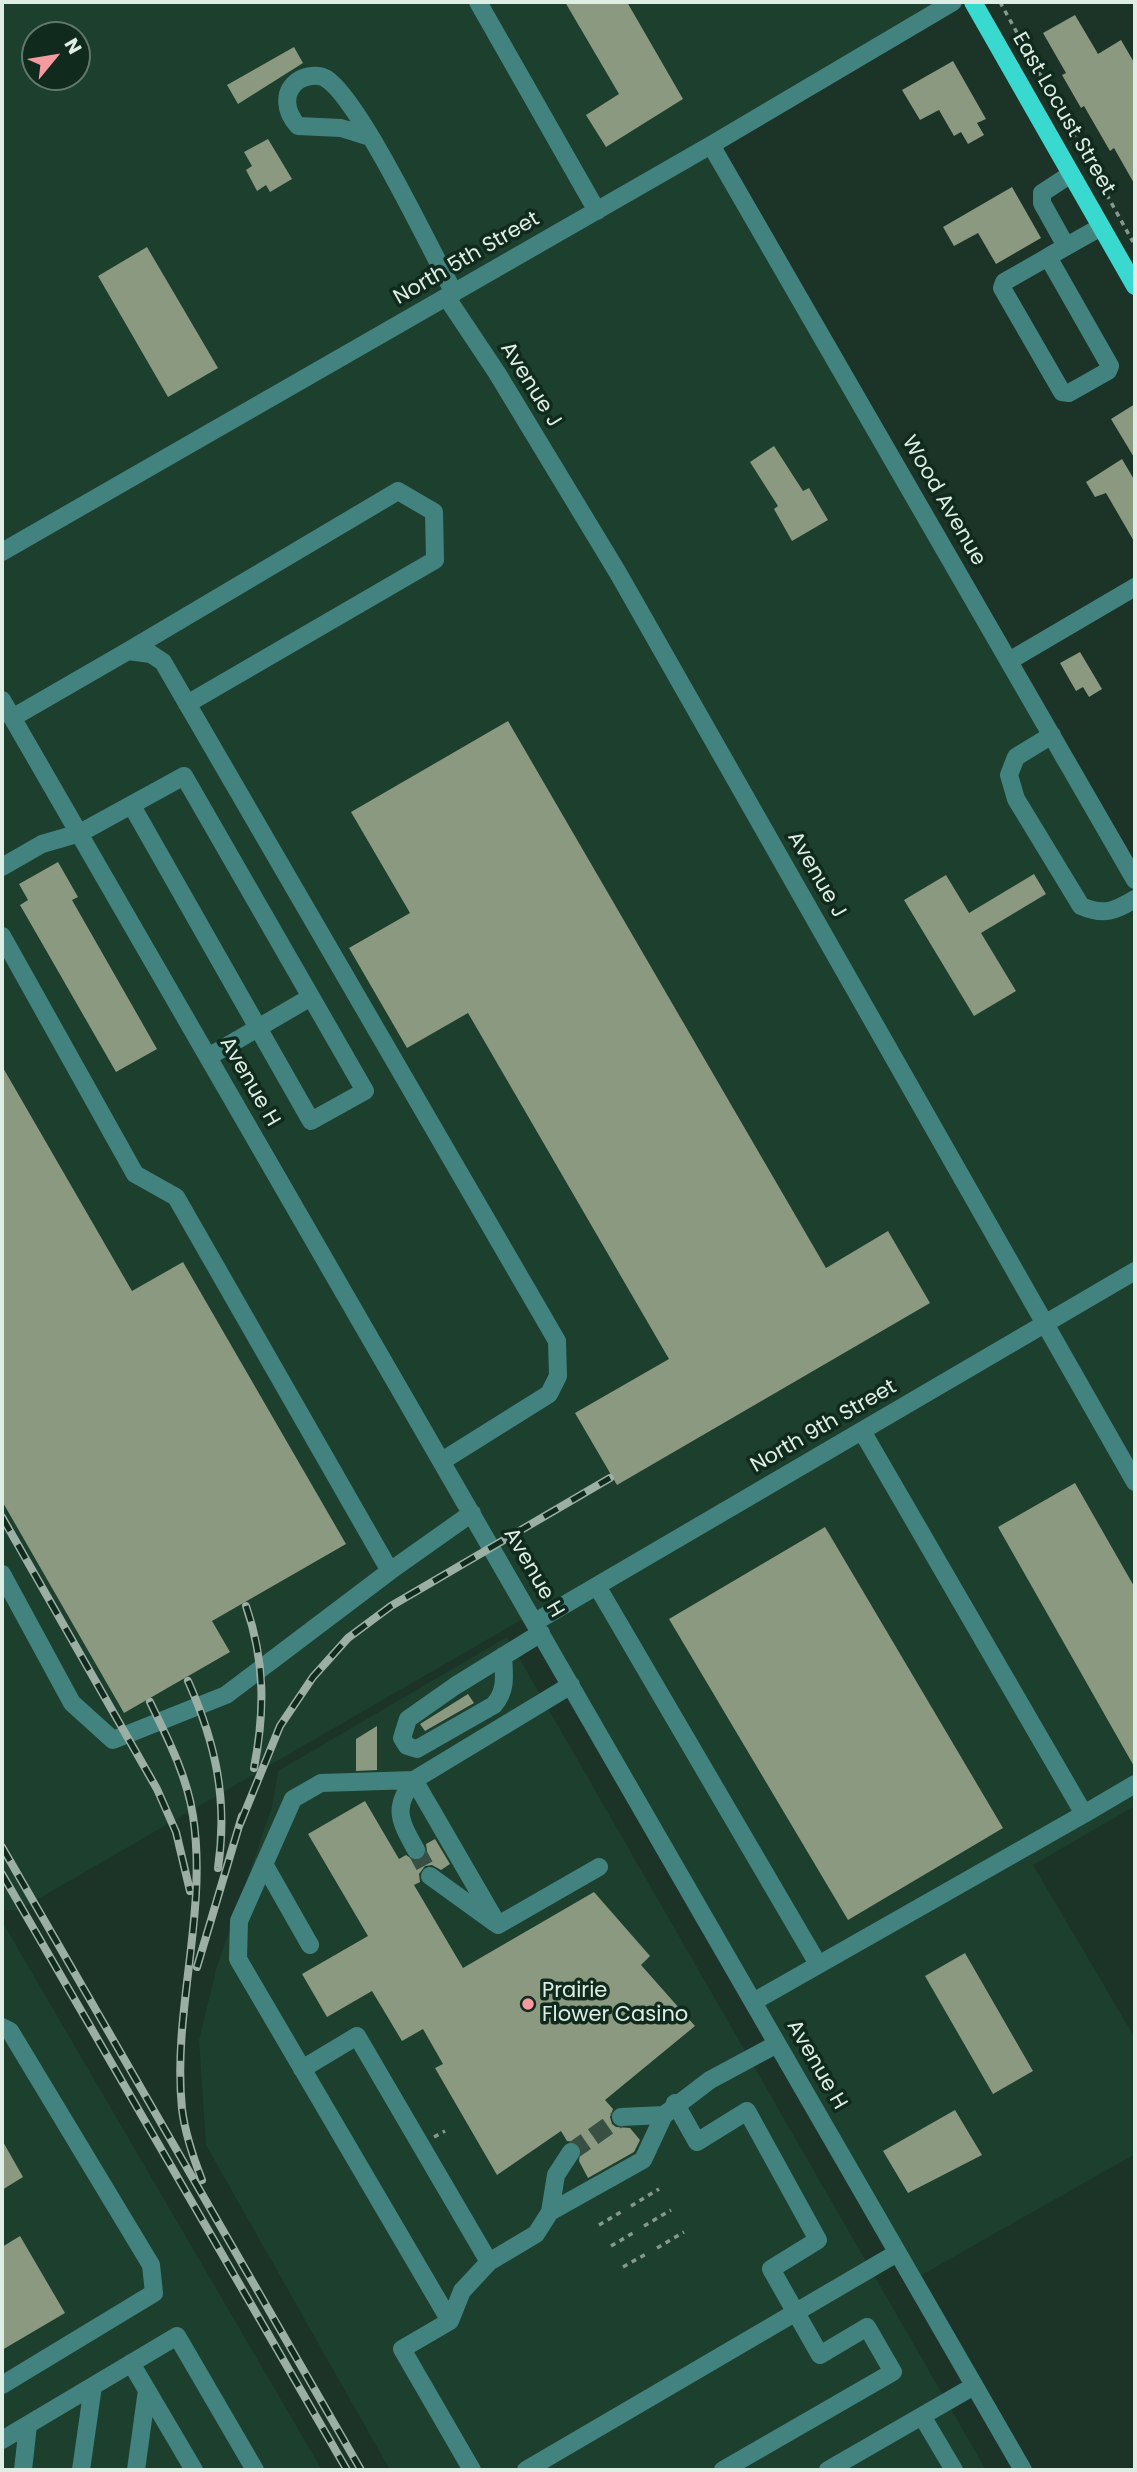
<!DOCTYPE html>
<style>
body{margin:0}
#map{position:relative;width:1137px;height:2472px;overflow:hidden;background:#1b3427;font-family:Poppins,sans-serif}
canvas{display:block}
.frame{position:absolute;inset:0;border:4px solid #deeee5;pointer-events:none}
.north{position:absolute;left:21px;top:21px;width:70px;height:70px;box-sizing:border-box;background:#102a1d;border:2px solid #62786d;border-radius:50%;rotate:60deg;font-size:19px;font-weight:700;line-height:28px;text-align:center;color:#deeee5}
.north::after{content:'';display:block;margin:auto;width:24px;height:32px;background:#f49aa0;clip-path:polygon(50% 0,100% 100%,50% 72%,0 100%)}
</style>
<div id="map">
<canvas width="1137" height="2472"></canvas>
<div class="frame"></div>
<div class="north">N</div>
</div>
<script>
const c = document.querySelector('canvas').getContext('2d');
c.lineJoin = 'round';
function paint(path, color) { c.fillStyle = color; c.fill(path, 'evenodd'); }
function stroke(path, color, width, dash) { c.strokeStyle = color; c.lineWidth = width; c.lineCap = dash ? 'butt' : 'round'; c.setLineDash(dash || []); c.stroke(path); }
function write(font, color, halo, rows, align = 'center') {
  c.font = font + ' Poppins,sans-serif'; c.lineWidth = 7; c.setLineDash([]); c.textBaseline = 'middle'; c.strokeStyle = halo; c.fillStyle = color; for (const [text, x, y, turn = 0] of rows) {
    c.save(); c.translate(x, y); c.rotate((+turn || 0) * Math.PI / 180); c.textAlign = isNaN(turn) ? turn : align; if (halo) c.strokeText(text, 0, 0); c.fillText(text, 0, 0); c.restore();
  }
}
const built = new Path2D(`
 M2,2H952L711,145L1135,880V1806L1033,1865L1135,2038V2154L911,2281L528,1616L19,1910H2ZM35,35H77V77H35Z
 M507,1637L986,2470H390L206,2145L199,2040L216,1970L272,1807L278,1771Z
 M3,1923L322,2470H2Z`);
const building = new Path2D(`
 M565,2H627L683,99L606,147L586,115L619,94Z
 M1075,15L1098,54L1121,40L1135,64V185L1114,148L1110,151L1084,106L1081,108L1062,75L1066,73L1043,33Z
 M294,47L303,63L238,104L227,85Z
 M953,61L986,119L977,123L984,135L968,144L961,132L954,136L939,110L920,120L902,90Z
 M268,139L292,179L270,192L266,185L257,191L246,170L252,166L244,152Z
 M1012,187L1041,238L996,264L978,233L954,246L943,227Z
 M147,247L218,368L168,397L98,276Z
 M1135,404V459L1111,419Z
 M774,446L803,491L809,488L828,520L792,541L774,509L778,506L750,462Z
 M1122,459L1135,481V543L1106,493L1095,497L1086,482Z
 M1080,652L1102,689L1089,697L1083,687L1076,691L1060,663Z
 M508,721L826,1268L888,1231L930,1303L617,1485L575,1413L669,1359L468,1013L407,1048L349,948L410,913L351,812Z
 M58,862L78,897L72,900L157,1049L116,1072L20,905L28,900L19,884Z
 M1034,874L1046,894L981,933L1016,991L974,1016L904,900L946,875L969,913Z
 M2,1066L132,1291L183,1262L346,1544L212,1621L230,1652L124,1713L2,1501Z
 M1075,1483L1135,1588V1768L998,1527Z
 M825,1527L1003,1828L848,1920L669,1619Z
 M468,1694L474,1703L425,1731L420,1724Z
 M377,1726V1770L356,1771V1739Z
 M365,1801L399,1859L406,1855L415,1861L422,1860L427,1851L426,1844L435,1839L450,1864L441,1870L432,1865L425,1866L419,1874L420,1882L414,1885L463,1968L594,1892L650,1956L641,1965L695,2026L605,2100L613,2109L610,2117L612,2124L616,2127L630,2128L640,2140L634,2152L588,2178L579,2161L581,2146L577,2142L567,2141L561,2131L497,2175L435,2068L443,2064L423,2029L402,2041L372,1991L327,2017L302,1974L368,1936L308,1834Z
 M965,1953L1033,2071L993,2094L925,1976Z
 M955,2110L982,2155L908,2193L883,2151Z
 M2,2140L23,2177L2,2190Z
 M20,2236L65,2313L2,2350V2247Z`);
const minorTunnel = new Path2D(`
 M416,1850L430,1876
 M571,2152L621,2117`);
const path = new Path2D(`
 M1000,2L1133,242
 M434,2137L445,2131
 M631,2206L659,2189
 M599,2225L621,2212
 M644,2226L671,2210
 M611,2246L633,2233
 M657,2248L684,2232
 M623,2267L646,2254`);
const minor = new Path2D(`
 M478,2L597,211
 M370,137L341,128L298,126C286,113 281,92 299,80C306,76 317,74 325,78C358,96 432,252 454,293
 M711,145L1135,880
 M1066,246L1042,203V193L1071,174
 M1048,257L1110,366L1108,371L1069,393L1062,392L1002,288L1004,282C1036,264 1068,245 1101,227
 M447,298L497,373L618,573L1135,1482
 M2,552L711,145L953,2
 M128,651L398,491L434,512L435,560L187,704
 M1009,661L1135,587
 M2,700L1023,2470
 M12,718L128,651L151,654L163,662L557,1341L558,1376L549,1394L442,1461
 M1052,735L1016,757L1009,775L1016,799L1081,906C1104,916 1115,911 1135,899
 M2,867L42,844L80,833L184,776L365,1091L311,1121L132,806
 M2,936L135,1174L176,1197L390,1571L472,1513
 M208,1057L311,997
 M862,1431L1084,1814L1135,1784
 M2,1574L72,1703L113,1740L226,1695L390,1571
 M597,1586L818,1964
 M535,1622L1135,1271
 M503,1656C504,1675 507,1690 494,1705L417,1749L407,1746L402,1738L408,1719L455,1686L541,1633
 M414,1780L321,1783L293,1799L239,1921L238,1959L450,2321L402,2349L472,2470
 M414,1780L498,1925
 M416,1850C400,1821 392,1808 414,1780L571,1685
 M264,1864L310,1945
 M430,1876L495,1923
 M498,1925L599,1867
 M753,2002L1084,1814
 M2,2027L10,2031L151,2265L154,2293L2,2385
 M302,2069L357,2036L489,2262
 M675,2103L697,2142L747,2111L818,2240L771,2269L820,2355L867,2327L893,2372L723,2470
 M621,2117L664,2115L710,2080L777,2044
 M550,2212L643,2160L664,2115
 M450,2321L462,2291L489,2262L536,2234L550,2212L556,2175L571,2152
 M131,2363L194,2470
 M93,2386L177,2336L255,2470
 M922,2416L954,2470
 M2,2440L93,2386L81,2470
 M23,2470L28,2425
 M136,2470L147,2390
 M526,2470L897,2253
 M828,2470L974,2386`);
const major = new Path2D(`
 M973,2L1135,286`);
const rail = new Path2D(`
 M2,1517L157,1789L176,1832L190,1891
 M246,1606C265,1661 265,1711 254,1768
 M188,1681C216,1744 228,1800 218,1868
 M150,1702C168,1739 187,1776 193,1816C208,1914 172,2011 182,2109C185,2133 193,2157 202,2180
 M240,1824L280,1726L313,1677L348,1638L391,1606L610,1478
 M2,1847L361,2470
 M2,1874L347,2470
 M197,1967L242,1816`);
const markers = [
 [528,2004,7,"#f49aa0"]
];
const streetNames = [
 ["East Locust Street",1063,114,60],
 ["North 5th Street",467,259,-30],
 ["Avenue J",530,385,58],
 ["Wood Avenue",943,501,60],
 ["Avenue J",816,875,60],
 ["Avenue H",249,1082,60],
 ["North 9th Street",824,1427,-30],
 ["Avenue H",533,1573,60],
 ["Avenue H",816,2065,60]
];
const poiNames = [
 ["Prairie",542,1992],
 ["Flower Casino",542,2016]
];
paint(built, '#1d3f2e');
paint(building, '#8a997f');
stroke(minorTunnel, '#385044', 18, [18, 9]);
stroke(path, '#84988d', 3.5, [5, 5]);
stroke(minor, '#42837f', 18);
stroke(major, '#3ad9d0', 18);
stroke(rail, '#9cafa4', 8);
stroke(rail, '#102a1d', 5, [16]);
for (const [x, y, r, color] of markers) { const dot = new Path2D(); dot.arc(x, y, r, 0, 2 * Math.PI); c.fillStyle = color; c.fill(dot); stroke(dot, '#102a1d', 2.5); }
write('21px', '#deeee5', '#102a1d', streetNames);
write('21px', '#deeee5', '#102a1d', poiNames, 'left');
</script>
